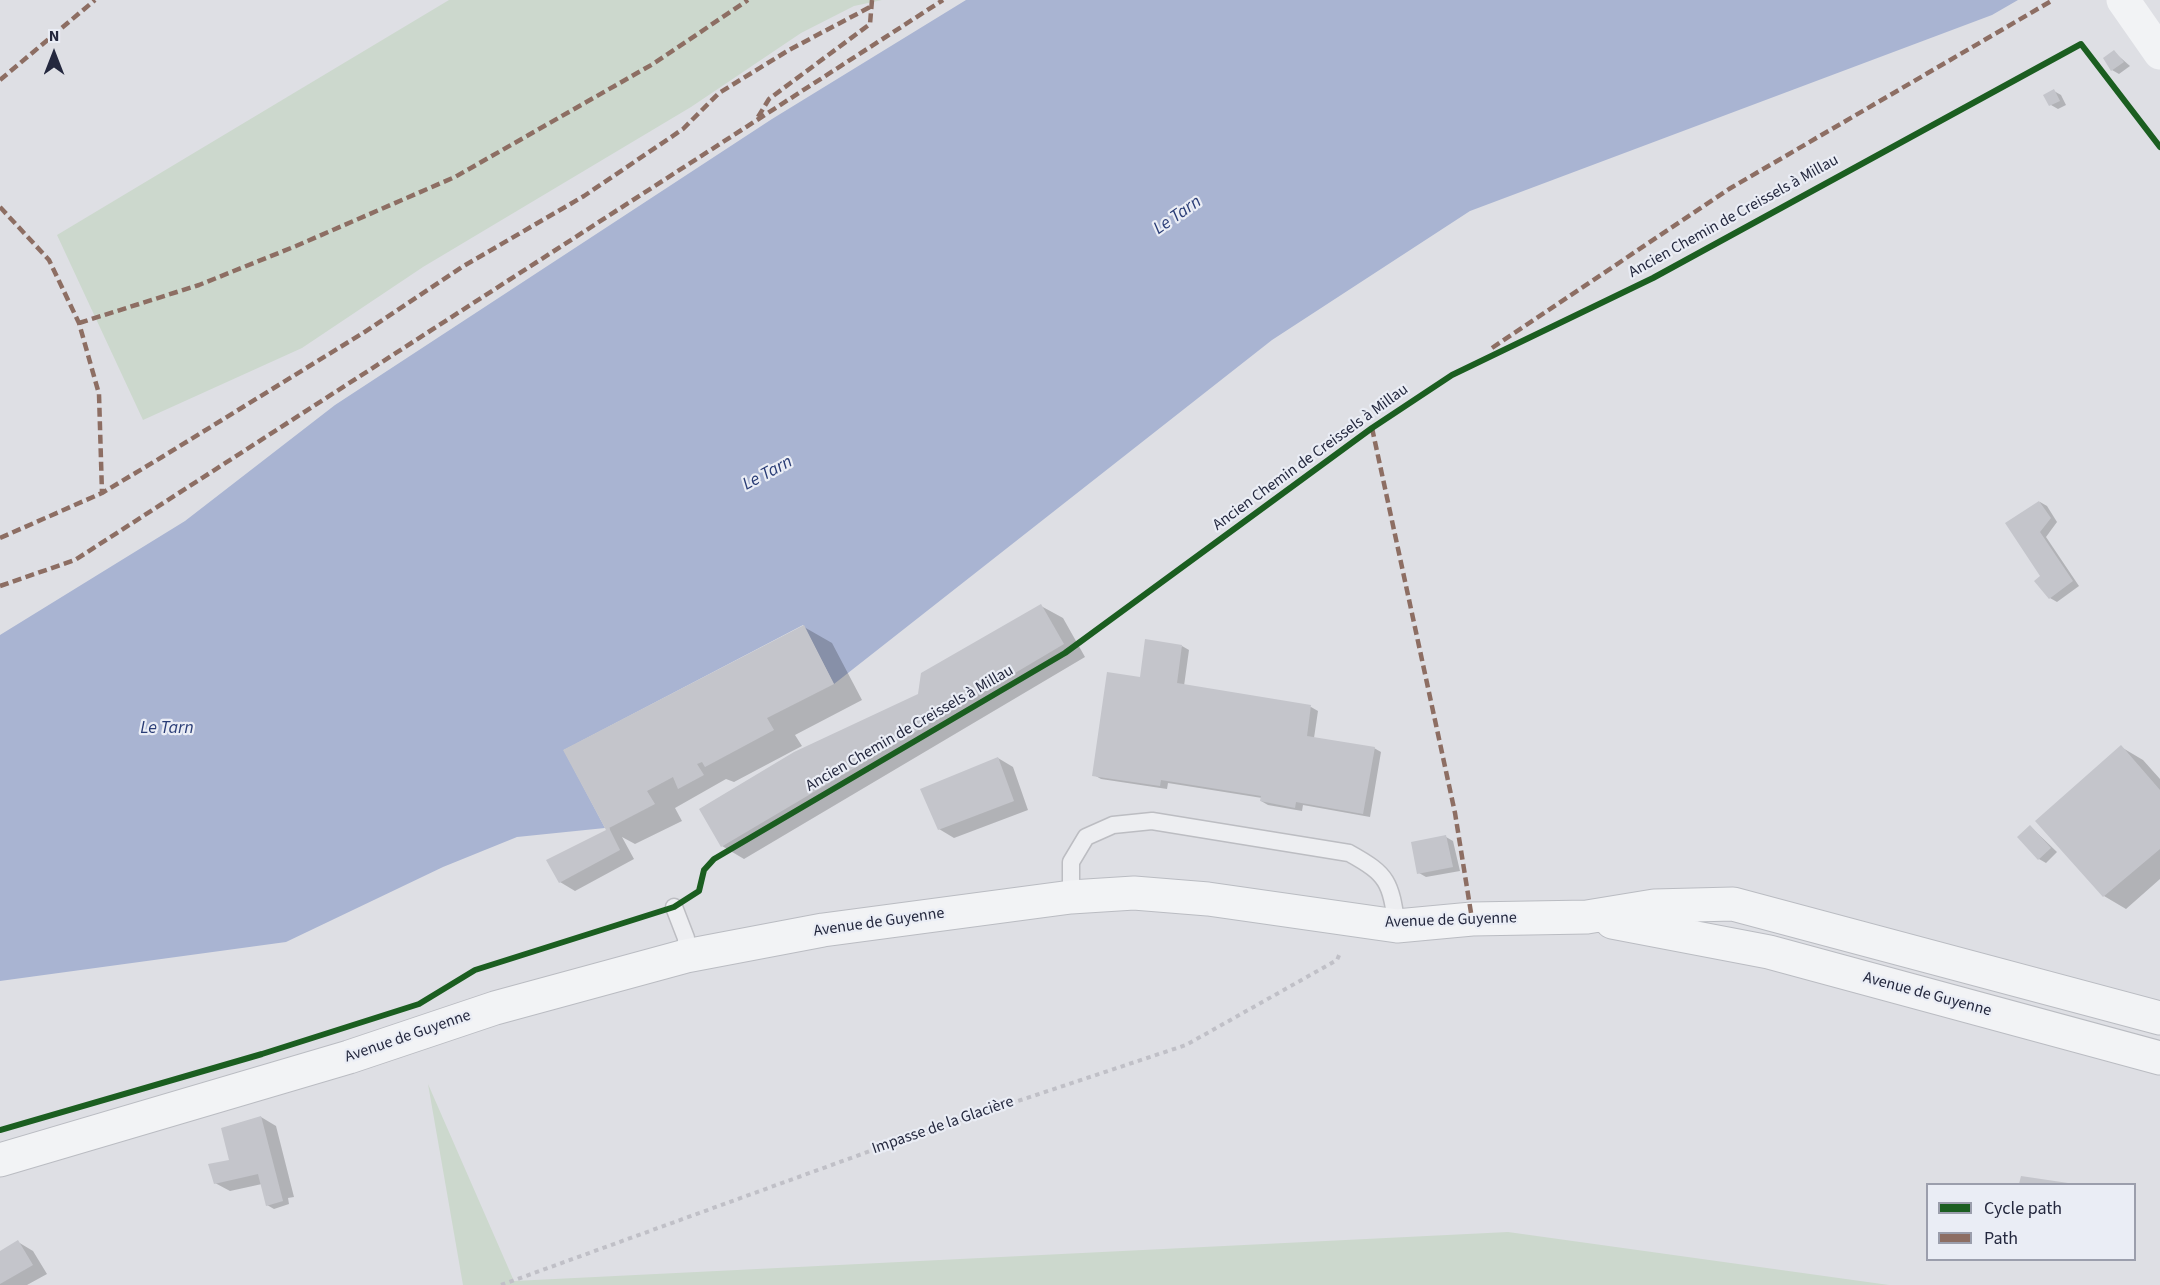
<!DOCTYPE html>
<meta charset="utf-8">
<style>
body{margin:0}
#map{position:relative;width:2160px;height:1285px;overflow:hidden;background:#dedfe4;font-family:"Source Sans 3",sans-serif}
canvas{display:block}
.legend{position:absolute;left:1926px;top:1183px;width:210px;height:78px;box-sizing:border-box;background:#eaedf5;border:2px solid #9b9eac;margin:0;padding:8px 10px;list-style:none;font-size:18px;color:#24283e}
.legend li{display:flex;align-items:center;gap:12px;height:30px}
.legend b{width:30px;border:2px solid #9b9eac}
.north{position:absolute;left:24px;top:24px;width:60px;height:60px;-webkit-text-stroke:4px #eaedf5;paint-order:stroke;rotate:0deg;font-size:16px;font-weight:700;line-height:24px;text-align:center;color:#24283e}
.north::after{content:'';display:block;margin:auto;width:21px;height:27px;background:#24283e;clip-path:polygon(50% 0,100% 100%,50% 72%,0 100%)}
</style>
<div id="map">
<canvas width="2160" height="1285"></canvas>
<ul class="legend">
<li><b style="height:8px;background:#1b5e20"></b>Cycle path</li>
<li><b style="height:8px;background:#8d6e63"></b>Path</li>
</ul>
<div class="north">N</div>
</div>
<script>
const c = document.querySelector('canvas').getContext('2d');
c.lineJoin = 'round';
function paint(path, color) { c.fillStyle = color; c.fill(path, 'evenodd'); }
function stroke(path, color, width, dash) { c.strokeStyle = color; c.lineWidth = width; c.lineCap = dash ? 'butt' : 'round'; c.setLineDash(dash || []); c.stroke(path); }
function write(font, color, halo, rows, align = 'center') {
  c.font = font + ' "Source Sans 3",sans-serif'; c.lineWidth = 4.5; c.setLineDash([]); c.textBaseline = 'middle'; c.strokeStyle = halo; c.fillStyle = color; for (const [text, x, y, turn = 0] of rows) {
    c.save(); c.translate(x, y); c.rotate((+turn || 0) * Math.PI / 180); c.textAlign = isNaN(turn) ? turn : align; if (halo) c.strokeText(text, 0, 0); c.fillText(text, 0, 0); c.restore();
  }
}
const green = new Path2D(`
 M449,0H882L854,6L801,33L691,107L423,267L302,348L143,420L57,235Z
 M428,1084L514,1281L1508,1232L1889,1285H463Z`);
const water = new Path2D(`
 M966,0H2018L1992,15L1470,211L1272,340L834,684L803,625L564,750L605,828L517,837L443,867L286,942L0,981V635L185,521L335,405L772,119Z`);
const shadow = new Path2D(`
 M2114,52L2130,66L2119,74L2112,70Z
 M2054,91L2061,95L2066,105L2058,109L2051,105Z
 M2040,502L2047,506L2057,522L2046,537L2079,586L2057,602L2050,598L2042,576L2007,524Z
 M1041,606L1063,618L1085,657L744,859L722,846Z
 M804,627L832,643L862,700L795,735L802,746L734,782L726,779L675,808L682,821L635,844L622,837L634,859L575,891L560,882L549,860L610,829L606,827Z
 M1182,646L1189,650L1184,686L1311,707L1318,711L1314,738L1374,748L1381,752L1370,817L1303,805L1302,811L1268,805L1261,801L1262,798L1168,783L1167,789L1101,779L1094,775L1142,678Z
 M2121,747L2143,760L2160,779V879L2126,909L2104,896Z
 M998,758L1013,767L1028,810L954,838L939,829Z
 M2031,827L2057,852L2046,863L2039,859Z
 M1446,837L1453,841L1460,871L1426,877L1419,873Z
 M261,1117L276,1126L294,1197L288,1198L289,1204L274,1209L267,1205L262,1184L230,1191L215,1183Z
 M2022,1177L2067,1184H2021Z
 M18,1242L33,1251L47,1274L27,1285H0V1253Z`);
const building = new Path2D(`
 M2114,50L2124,62L2111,71L2103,58Z
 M2054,89L2060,101L2049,106L2043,95Z
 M2039,501L2051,518L2040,532L2073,581L2049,599L2034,581L2040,576L2005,523Z
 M1041,604L1064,644L721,847L699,809L794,752L918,694L921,673Z
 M804,625L834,684L767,718L774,730L705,767L702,762L697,764L704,775L678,789L673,777L647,791L655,804L609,828L620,850L559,883L546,860L606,830L563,750Z
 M1145,639L1182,645L1177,683L1311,705L1307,736L1375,747L1363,814L1296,802L1295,808L1260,801L1261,796L1161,780L1160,786L1092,776L1107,672L1140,677Z
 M2121,745L2160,790V849L2103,897L2035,821Z
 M998,757L1014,801L938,830L920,789Z
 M2030,825L2051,848L2038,860L2017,837Z
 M1446,835L1453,867L1417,874L1411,842Z
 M261,1116L283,1201L266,1206L258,1174L214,1184L208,1164L229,1160L221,1128Z
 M2021,1176L2068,1183V1184H2019Z
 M18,1240L33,1265L0,1284V1251Z`);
const path = new Path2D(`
 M501,1285L895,1142L1186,1045L1337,960L1340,953`);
const service = new Path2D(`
 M1071,897V862L1086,837L1113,825L1152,821L1349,853C1389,875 1390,882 1397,926
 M674,907L686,938V956`);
const secondary = new Path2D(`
 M2123,0L2160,53`);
const primary = new Path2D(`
 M1612,922L1769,952L2160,1058
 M0,1160L349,1057L495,1008L686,956L823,930L1071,897L1134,893L1208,899L1397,926L1472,919L1587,917L1654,906L1733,904L2160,1018`);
const quiet = new Path2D(`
 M0,80L95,0
 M758,117L769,99L870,24L872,0
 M0,207L49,260L79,323L99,394L102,493
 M79,323L199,285L296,246L455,177L653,64L748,0
 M1492,348L1729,189L2053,0
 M1372,428L1455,813L1472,919
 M0,538L102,493L162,457L363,333L462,267L584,196L683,129L719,93L789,50L872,6
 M0,586L75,560L943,0`);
const cycleway = new Path2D(`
 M0,1130L262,1054L419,1004L475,970L674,907L699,891L704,870L714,859L1065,653L1372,428L1452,375L1653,278L2081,44L2160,147`);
const streetNames = [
 ["Ancien Chemin de Creissels à Millau",1734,217,-29],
 ["Ancien Chemin de Creissels à Millau",1311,458,-36],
 ["Ancien Chemin de Creissels à Millau",910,729,-30],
 ["Avenue de Guyenne",1451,921,-2],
 ["Avenue de Guyenne",879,923,-8],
 ["Avenue de Guyenne",1927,995,15],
 ["Avenue de Guyenne",408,1037,-19],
 ["Impasse de la Glacière",943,1126,-19]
];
const waterNames = [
 ["Le Tarn",1178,216,-35],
 ["Le Tarn",768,474,-28],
 ["Le Tarn",167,729]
];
paint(green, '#ccd8cd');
paint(water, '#a9b4d2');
paint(shadow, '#0003');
paint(building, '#c4c5cb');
stroke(service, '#bcbdc2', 19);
stroke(primary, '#babcc2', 35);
stroke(path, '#c0c0c7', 4, [4.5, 4.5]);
stroke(service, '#edeef1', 16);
stroke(secondary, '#f2f3f5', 33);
stroke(primary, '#f2f3f5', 33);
stroke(quiet, '#8d6e63', 4.5, [9, 4.5]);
stroke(cycleway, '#1b5e20', 6);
write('16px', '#24283e', '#eaedf5', streetNames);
write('italic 18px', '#2a3d76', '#eaedf5', waterNames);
</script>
